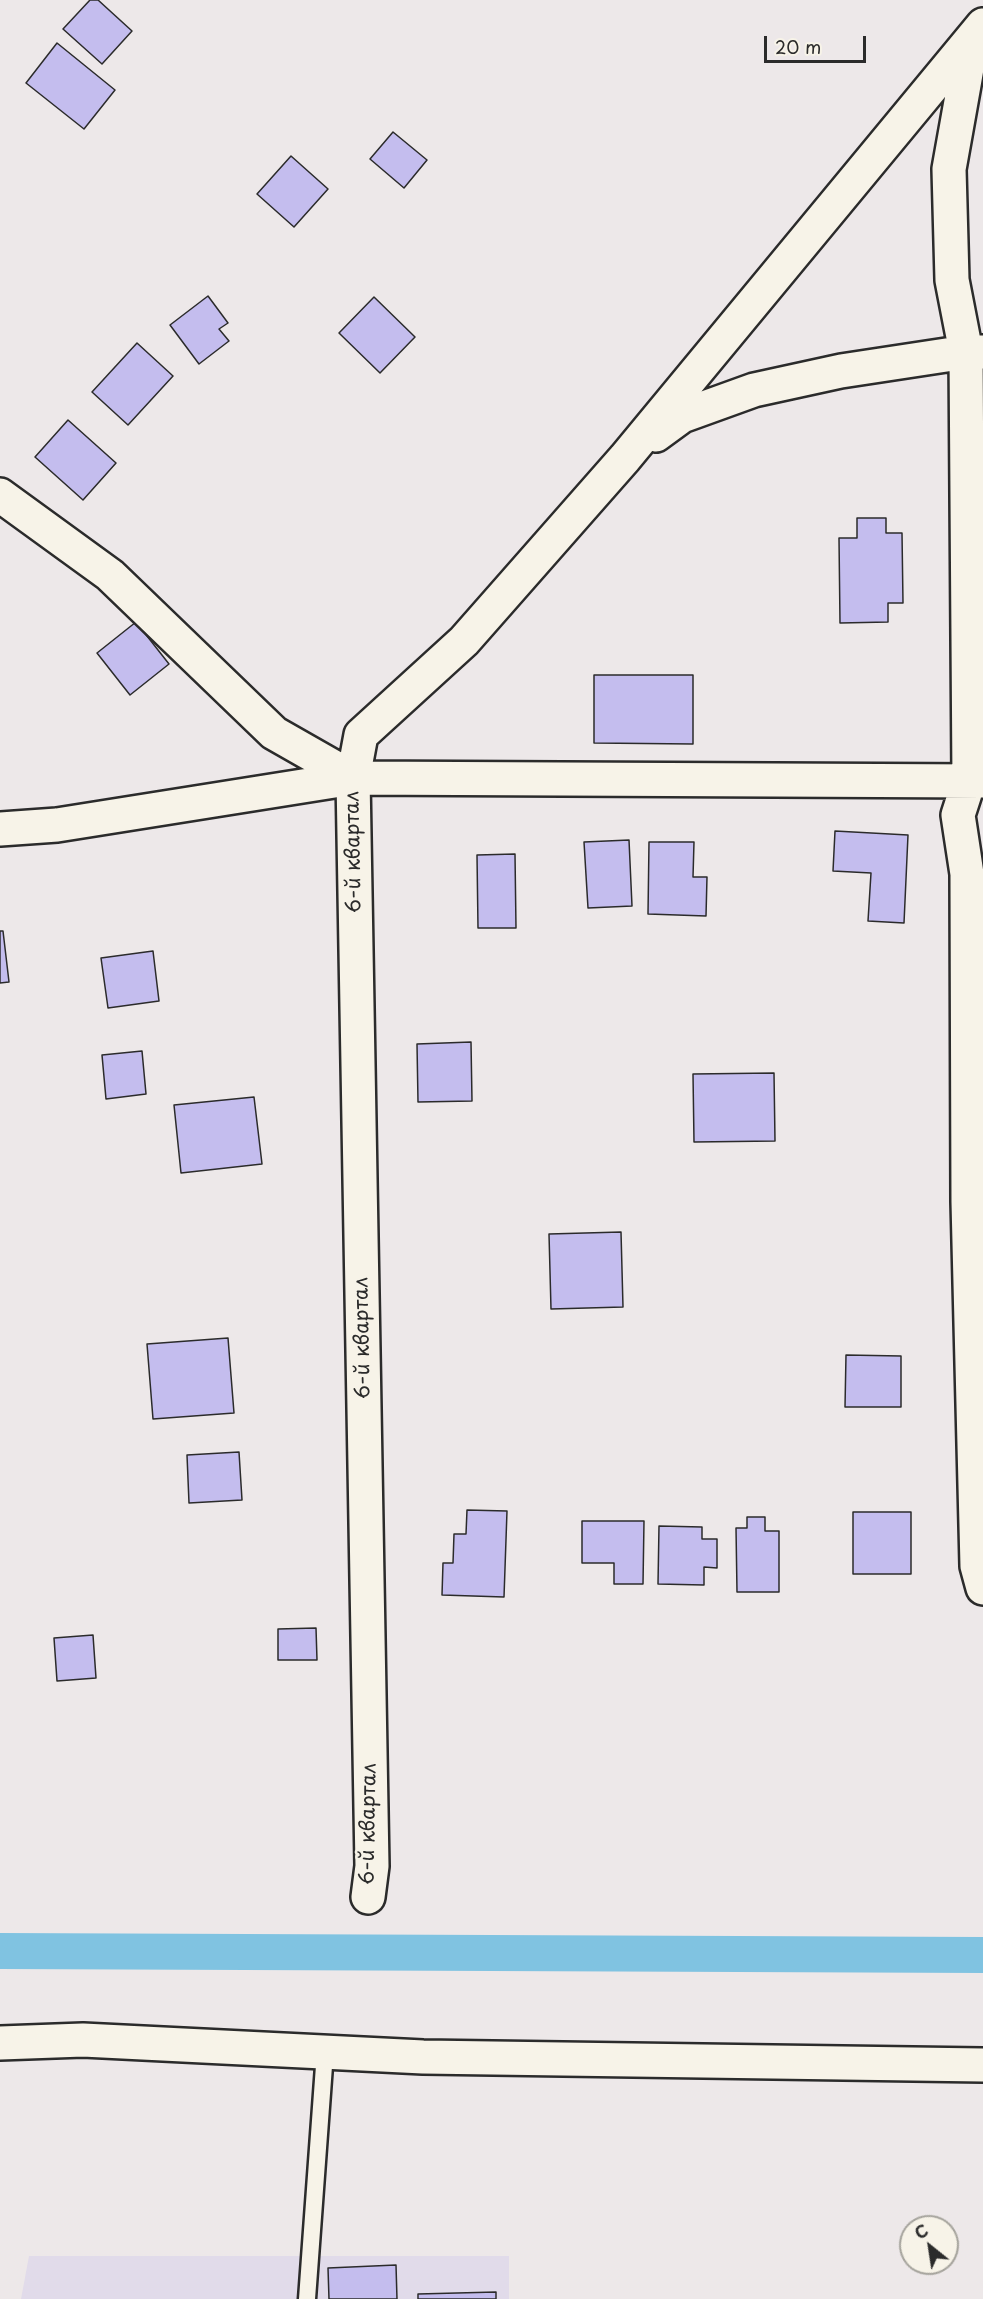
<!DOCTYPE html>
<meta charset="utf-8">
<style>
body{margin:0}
#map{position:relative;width:983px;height:2299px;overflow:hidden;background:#ede8e9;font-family:"Playpen Sans",sans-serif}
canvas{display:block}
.north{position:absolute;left:899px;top:2215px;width:60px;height:60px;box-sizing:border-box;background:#f7f3e8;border:2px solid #a5a39c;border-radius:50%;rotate:330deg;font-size:16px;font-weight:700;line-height:24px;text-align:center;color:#2b2b2b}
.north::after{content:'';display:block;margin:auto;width:21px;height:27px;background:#2b2b2b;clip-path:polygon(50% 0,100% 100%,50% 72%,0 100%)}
.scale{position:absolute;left:764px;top:36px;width:102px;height:27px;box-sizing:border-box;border:3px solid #2b2b2b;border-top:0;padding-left:8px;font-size:18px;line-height:21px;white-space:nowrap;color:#2b2b2b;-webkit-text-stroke:4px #f7f3e8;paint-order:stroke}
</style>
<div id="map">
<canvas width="983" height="2299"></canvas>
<div class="north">С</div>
<div class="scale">20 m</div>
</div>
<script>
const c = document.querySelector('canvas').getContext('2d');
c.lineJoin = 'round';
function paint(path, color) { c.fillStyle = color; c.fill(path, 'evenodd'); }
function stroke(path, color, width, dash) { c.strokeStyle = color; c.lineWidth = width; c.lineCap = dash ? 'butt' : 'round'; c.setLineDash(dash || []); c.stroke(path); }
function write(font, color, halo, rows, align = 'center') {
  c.font = font + ' "Playpen Sans",sans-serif'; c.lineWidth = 5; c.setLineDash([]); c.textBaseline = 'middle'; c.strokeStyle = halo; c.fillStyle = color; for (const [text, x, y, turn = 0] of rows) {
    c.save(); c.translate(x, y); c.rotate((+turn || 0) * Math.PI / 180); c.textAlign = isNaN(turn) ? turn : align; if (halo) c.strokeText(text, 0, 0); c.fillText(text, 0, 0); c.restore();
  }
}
const built = new Path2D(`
 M29,2256H509V2299H21Z`);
const canal = new Path2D(`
 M0,1951L983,1955`);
const building = new Path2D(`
 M90,0H98L132,31L102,64L63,29Z
 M57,43L115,90L84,129L26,83Z
 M393,132L427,160L404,188L370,159Z
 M291,156L328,189L294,227L257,194Z
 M208,296L228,323L219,329L229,341L199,364L170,325Z
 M374,297L415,337L380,373L339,333Z
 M137,343L173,376L128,425L92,392Z
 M68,420L116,463L83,500L35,457Z
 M857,518H886V533H902L903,603H888V622L840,623L839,538H857Z
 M136,622L169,664L130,695L97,653Z
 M594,675H693V744L594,743Z
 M835,831L908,835L904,923L868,921L871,873L833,871Z
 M629,840L632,906L588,908L584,842Z
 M649,842H694L693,877H707L706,916L648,914Z
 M515,854L516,928H478L477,855Z
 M0,931H3L9,982L0,983Z
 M153,951L159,1001L108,1008L101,958Z
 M471,1042L472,1101L418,1102L417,1044Z
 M142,1051L146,1094L106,1099L102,1055Z
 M774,1073L775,1141L694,1142L693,1074Z
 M254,1097L262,1164L181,1173L174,1105Z
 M621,1232L623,1307L551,1309L549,1234Z
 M228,1338L234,1413L153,1419L147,1344Z
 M846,1355L901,1356V1407H845Z
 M239,1452L242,1500L189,1503L187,1455Z
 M467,1510L507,1511L504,1597L442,1595L443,1563H453L454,1534H466Z
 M853,1512H911V1574H853Z
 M747,1517H765V1531H779V1592H737L736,1528H747Z
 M582,1521H644L643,1584H614V1563H582Z
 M659,1526L702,1527V1539H717V1568L704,1567V1585L658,1584Z
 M316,1628L317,1660H278V1629Z
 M93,1635L96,1678L57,1681L54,1638Z
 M396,2265L397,2299H329L328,2268Z
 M496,2292V2299H418V2294Z`);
const service = new Path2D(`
 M307,2299L325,2052`);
const minor = new Path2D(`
 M972,40L949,169L952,280L966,352L969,781L958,815L967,874L968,1202L977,1566L983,1588
 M656,435L682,416L754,390L841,371L966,352H983
 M0,495L110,575L274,733L353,778
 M0,829L57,825L353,778L983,781
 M368,1897L372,1866L353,778L361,735L464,641L625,458L983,25`);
const tertiary = new Path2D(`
 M0,2043L83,2040L423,2057L983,2065`);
const streetNames = [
 ["6-й квартал",354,852,-91],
 ["6-й квартал",363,1338,-91],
 ["6-й квартал",369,1824,-89]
];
paint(built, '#e1dbea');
stroke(canal, '#80c3e1', 36);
paint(building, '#c4bdee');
stroke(building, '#2b2b2b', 1.5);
stroke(service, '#2b2b2b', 21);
stroke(minor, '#2b2b2b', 38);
stroke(tertiary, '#2b2b2b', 38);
stroke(service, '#f7f3e8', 16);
stroke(minor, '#f7f3e8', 33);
stroke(tertiary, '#f7f3e8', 33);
write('20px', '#2b2b2b', '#f7f3e8', streetNames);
</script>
